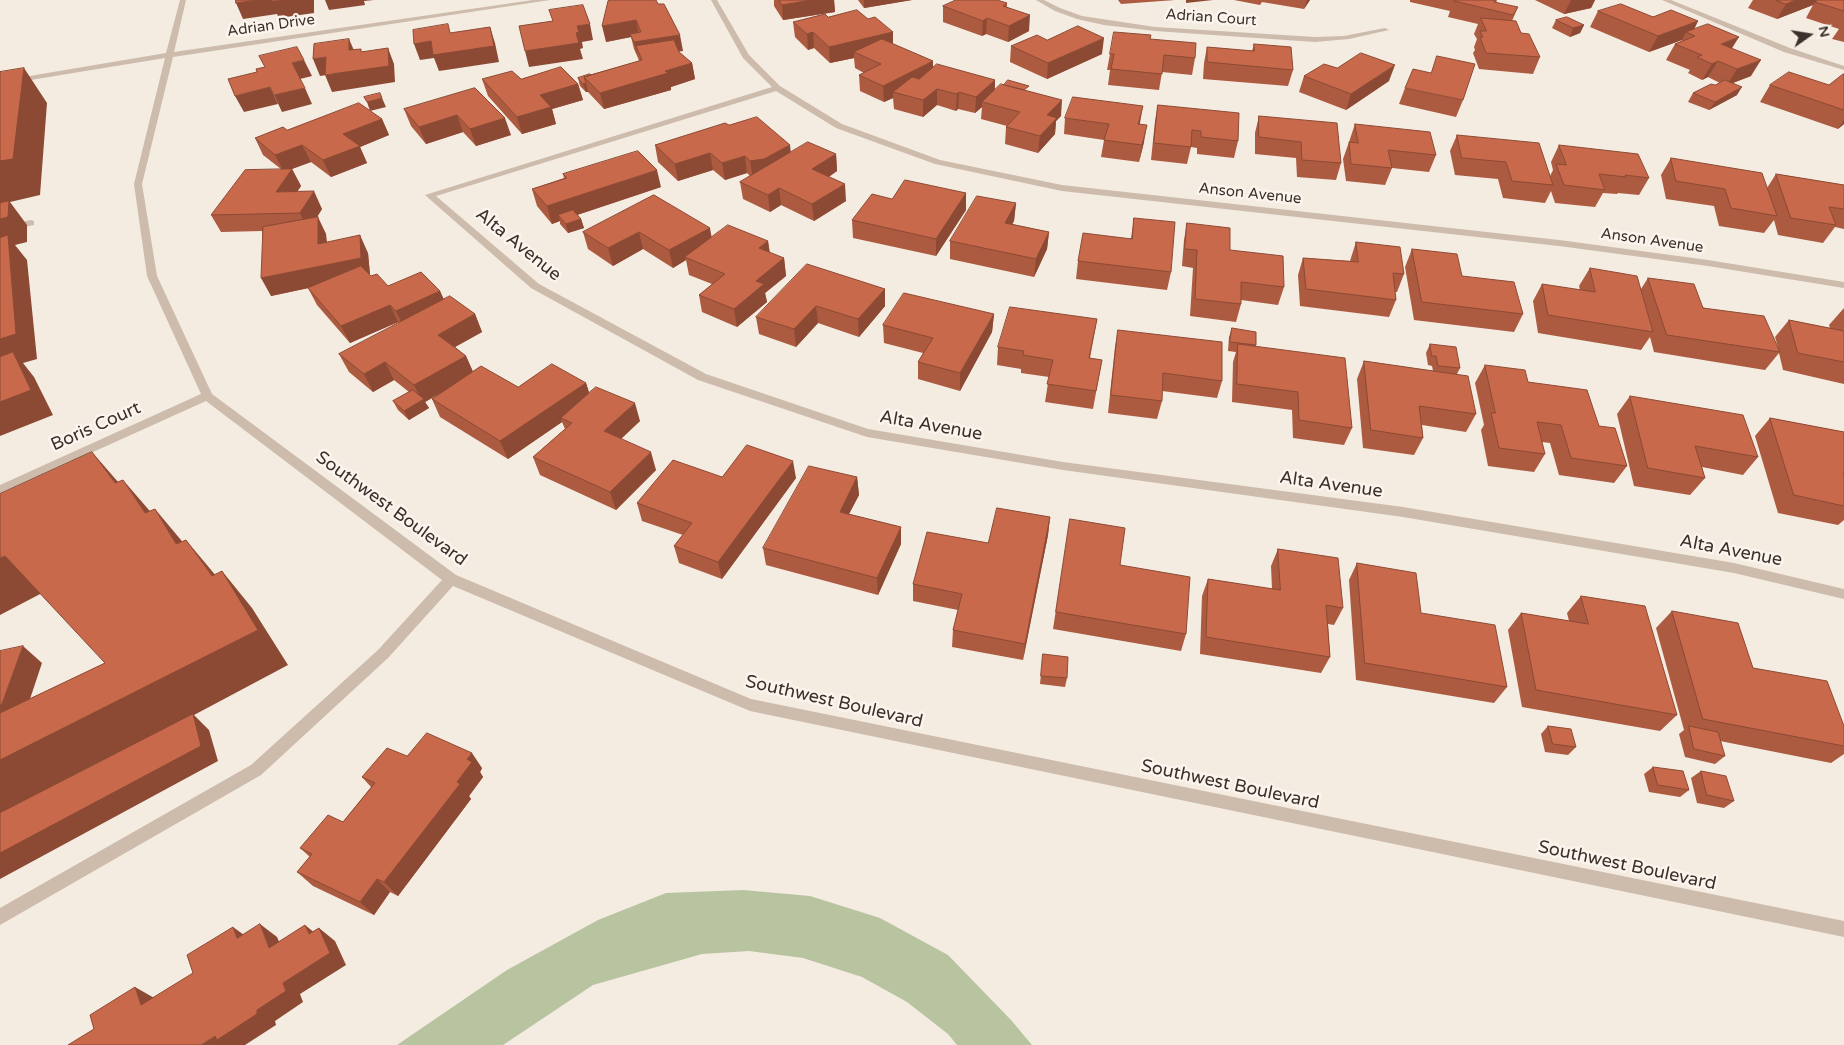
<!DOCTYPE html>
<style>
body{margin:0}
#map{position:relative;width:1844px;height:1045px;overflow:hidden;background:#f4ebe1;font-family:"Varela Round",sans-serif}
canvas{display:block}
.north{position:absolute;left:1784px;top:10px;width:50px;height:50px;-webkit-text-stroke:4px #fbf5ee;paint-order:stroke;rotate:77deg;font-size:14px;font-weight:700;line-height:20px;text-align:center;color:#3b302b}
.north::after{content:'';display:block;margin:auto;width:18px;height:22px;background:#3b302b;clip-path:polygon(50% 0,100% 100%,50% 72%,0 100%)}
</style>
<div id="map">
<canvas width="1844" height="1045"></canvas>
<div class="north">N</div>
</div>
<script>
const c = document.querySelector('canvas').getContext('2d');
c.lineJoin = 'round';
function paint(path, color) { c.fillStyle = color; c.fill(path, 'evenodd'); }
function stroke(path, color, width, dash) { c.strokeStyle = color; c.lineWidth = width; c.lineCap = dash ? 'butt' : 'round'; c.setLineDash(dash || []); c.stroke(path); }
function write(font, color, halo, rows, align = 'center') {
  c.font = font + ' "Varela Round",sans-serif'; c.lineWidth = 5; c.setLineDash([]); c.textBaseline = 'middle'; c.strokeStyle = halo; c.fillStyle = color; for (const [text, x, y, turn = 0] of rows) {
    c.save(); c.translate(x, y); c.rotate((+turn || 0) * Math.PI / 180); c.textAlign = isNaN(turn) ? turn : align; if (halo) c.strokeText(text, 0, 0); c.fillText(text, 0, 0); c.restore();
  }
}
const green = new Path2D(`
 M743,890L810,896L880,918L948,955L1011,1020L1032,1045H957L948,1034L907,1002L862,977L803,958L749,951L702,954L593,985L503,1045H397L507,970L598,920L666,893Z`);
const minor = new Path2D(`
 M180,0H186L174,52L533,0H550L173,57L142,184L157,276L212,394L456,575L751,699L1844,921V937L750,711L453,586L388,658L261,775L0,925V908L251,765L378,650L442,580L206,401L0,494V485L201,394L147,276L134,184L165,58L0,85V81L166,53Z
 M711,0H717L749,55L780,86L842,124L940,160L1062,185L1559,240L1708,260L1844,282V288L1708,266L1559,246L1062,191L935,164L836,128L776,91L436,196L539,284L706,374L868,429L1063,462L1403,507L1734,563L1844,589V599L1734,573L1403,517L1063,470L867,437L698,380L531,288L425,195L772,87L743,58Z
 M1036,0H1044L1060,8L1082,16L1155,27L1315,37L1344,36L1385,28L1389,30L1349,39L1315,42L1155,31L1104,25L1077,19L1055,11Z
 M1662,0H1671L1790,48L1844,66V70L1784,52Z
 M31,220L34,221V225L0,232V226Z`);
const wall = new Path2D(`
 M774,0H834L835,12L783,20L774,6Z
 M858,0H912L864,8Z
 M1118,0H1175L1121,4Z
 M1234,0H1310L1304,9L1262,2L1260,5Z
 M1410,0H1497L1496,3L1518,7L1512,21L1540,57L1533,74L1479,69L1473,53L1475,50L1474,47L1477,39L1474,34L1478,24L1448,17L1450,11L1410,2Z
 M1535,0H1595L1591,8L1564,14Z
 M1753,0H1817L1816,2L1844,0V42L1832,39L1839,29L1806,18L1813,5L1777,19L1748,8Z
 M1007,3V7L1029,31L1008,42L986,34L982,36L943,22V6Z
 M658,4L683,51H678L679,52L692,63L695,79L671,87V90L604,109L588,92H586L580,86L578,78L639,61L638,58L634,49L631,37L606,42Z
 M1598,11L1698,21L1694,30L1732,48L1751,76L1733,83L1737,95L1709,110L1688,102L1693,93L1715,85L1720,83L1708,77L1702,80L1688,73L1690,70L1666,60L1675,44L1682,41V40L1649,52L1590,27Z
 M828,17L868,19L893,32V44L933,61V67L995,80V90L1029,91L1061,116L1056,121L1055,134L1038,153L1005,144L1006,127L1007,126L981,119L982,107L975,113L958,109L956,111L937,105L923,117L894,109L893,98L884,102L860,91L859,75L864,73L855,68L854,58L830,63L814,48L808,50L795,37L793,22Z
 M1556,20L1584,25L1580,33L1570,37L1552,28Z
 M1150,39L1195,58L1192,75L1162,72L1159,90L1108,85L1110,70H1107L1110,54Z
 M1254,44L1293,70L1288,86L1203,79L1204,63L1207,47L1252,51Z
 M1011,46L1102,54L1047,79L1010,62Z
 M1337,68L1389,81L1346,110L1299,92L1304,76Z
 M1844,74V124L1838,129L1760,102L1770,85H1829Z
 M482,79H521L578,84L583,100L552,109L556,124L522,134L488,96Z
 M475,88L511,135L476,146L463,132L426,144L411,126L404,109Z
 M1405,88L1463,100L1456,117L1399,104Z
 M1158,105L1238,141L1234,158L1197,154V148L1191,147L1187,164L1151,160L1155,121Z
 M1259,116L1341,163L1336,180L1297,177L1296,158L1255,154V133Z
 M1065,118L1140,124L1144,142L1139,162L1101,157L1104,140L1064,134Z
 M382,119L389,135L360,147L367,163L331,177L311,162L291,169H292L301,186L297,192L322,209L317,217L326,234L327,242L368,253L370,275L388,286L440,291L444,300L475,314L482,332L455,347L466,356L473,372L518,387L586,383L589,393L640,421L621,439L656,470L616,510L540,475L533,457L565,429L562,422L508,459L440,417L432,399L442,392L425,402L429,408L409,420L398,410L393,401L409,392L394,380L373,392L349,372L339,354L399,323L398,322L350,343L317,305L308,288L271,296L262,231L221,232L211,215L281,169L263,155L255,138L287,130Z
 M1355,124L1436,155L1429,172L1392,168L1385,185L1346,181L1343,159L1349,142Z
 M729,125L791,152L836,154L837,171L829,177L846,201L814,221L781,205L770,212L743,199L740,182L750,176L747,173L725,180L713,170L678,181L658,162L655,145Z
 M1457,135L1550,176L1553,170L1551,162L1559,145L1649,178L1639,195L1618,193L1617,194L1603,193L1595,207L1555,203L1551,191L1545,203L1503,198L1498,179L1455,175L1450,151Z
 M1671,158L1767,188L1776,174L1844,185V229L1835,227L1823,243L1778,235L1774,220L1764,233L1719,226L1714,206L1666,199L1661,175Z
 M563,174L661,187L577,215L581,219L584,228L568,233L560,224V221L552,224L537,206L532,189L564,178Z
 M966,193V210L936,256L853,238L852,220L892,199Z
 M654,195L712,238L768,241L770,253L784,258L786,276L765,293L767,302L737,327L702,312L699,295L712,284L689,275L686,260L673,268L643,249L613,266L588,249L583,232Z
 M1016,203L1014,221L1012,224L1049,232L1047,249L1034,277L950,259V241Z
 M1134,218L1171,272L1167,290L1076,279L1078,261L1131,238Z
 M1187,223L1230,250L1284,287L1278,305L1241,300V304L1236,322L1190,316L1193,268L1182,266L1184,240Z
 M1356,242L1404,274L1397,292H1395L1396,300L1389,317L1300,306L1298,275L1303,258L1350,261Z
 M1412,249L1462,276L1523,314L1514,332L1414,320L1405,267Z
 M1590,268L1641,289L1648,278L1778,347L1775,337L1789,320L1830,328L1829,325L1844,308V384L1783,370L1779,353L1765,370L1654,352L1650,337L1641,350L1538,333L1533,301L1542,284L1580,290L1579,286Z
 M885,289V306L859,337L818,323L796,347L759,334L756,317Z
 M994,314L992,332L960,391L918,379V362L923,353L884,343L883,325Z
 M1097,319L1090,358L1102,360L1093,409L1045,402L1049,377L1021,373V369L997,365L998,347Z
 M1232,328L1256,345V346L1352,428L1344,445L1293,438L1292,410L1232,402L1233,362L1236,352L1228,351L1229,337Z
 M1118,330L1222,381L1217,398L1162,391V401L1157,419L1108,413L1115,347Z
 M1430,344L1460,368L1457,374L1476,414L1466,432L1422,425L1423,438L1414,455L1363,448L1357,379L1364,361L1433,371L1432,366L1428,365L1426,353Z
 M1485,365L1528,382L1599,426L1627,466L1614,483L1559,475L1550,443L1542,442L1545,454L1534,472L1488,466L1481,430L1484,425L1475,383Z
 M1630,396L1758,457L1743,475L1702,467L1705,478L1690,495L1634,486L1617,414Z
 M1770,418L1844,432V520L1838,525L1778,513L1755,436Z
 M722,477L796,478L722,579L679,563L674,546L683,535L642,521L637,503Z
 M857,477L859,495L849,514L901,527V544L878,595L766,565L763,548Z
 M1050,517L1048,535L1023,660L952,647L953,630L958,610L913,601V584L988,543Z
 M1070,519L1120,565L1186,634L1181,651L1053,629Z
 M1278,549L1343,608L1334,625L1328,624L1330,657L1321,673L1200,654L1202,596L1208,579L1272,589L1271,566Z
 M1357,563L1421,613L1507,687L1494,703L1356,680L1349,580Z
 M1581,596L1677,715L1660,731L1522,707L1508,630L1521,613L1569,621L1567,613Z
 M1672,611L1753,668L1844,746V754L1831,763L1720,741L1725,756L1715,764L1685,757L1679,734L1684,730L1656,628Z
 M1043,654L1067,678L1065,687L1040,684Z
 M1548,726L1576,747L1568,755L1545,752L1541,734Z
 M407,756L482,768L480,772L483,777L469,796L471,799L398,896L390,892L374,915L313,886L297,872L310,857L300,848L343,822L371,787L362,777Z
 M1653,767L1689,790L1680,797L1649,792L1644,774Z
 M1701,771L1734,801L1724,808L1697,803L1691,778Z`);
const shadedWall = new Path2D(`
 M258,0H314V13L279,18L277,14L243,19L236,3Z
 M325,0H374L364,1L365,5L329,10Z
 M812,0H834L835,12L783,20L782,5Z
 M864,0H912L864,8Z
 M1186,0H1213L1186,3Z
 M1307,0H1310L1304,9Z
 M1571,0H1595L1591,8L1564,14Z
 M1796,0H1817L1813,5L1777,19L1786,4Z
 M1030,15L1029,31L1008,42L1009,26Z
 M987,18L986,34L982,36L983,21Z
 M636,20L639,36L630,34L631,37L606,42L602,26Z
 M1698,21L1691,34L1686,32L1682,40L1649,52L1658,36Z
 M590,24L593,40L582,42L583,48L580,49L583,59L529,67L525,51L576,33L577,26Z
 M1584,25L1580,33L1570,37L1573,28Z
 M490,27L495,43L499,62L439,71L434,58L420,60L414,44Z
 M813,32L814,48L808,50L807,34Z
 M893,32V48L854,52V58L830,63L829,47Z
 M680,35L683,51L641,57L636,46L638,58L634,42Z
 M1739,37L1729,53L1721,44Z
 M1104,38L1102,54L1047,79L1048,63Z
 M349,39L356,55L349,50Z
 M388,48L394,64L395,82L332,92L325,75Z
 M326,57L333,74L320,76L313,59Z
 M304,60L312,76L300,79L292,63Z
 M1761,60L1751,76L1727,85L1737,69Z
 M933,61V77L893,92V98L884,102L883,86Z
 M1718,61L1708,77L1702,80L1712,64Z
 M692,63L695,79L671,87V90L604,109L600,93L665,71Z
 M1395,65L1389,81L1346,110L1351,94Z
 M24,68L47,103L40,195L10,202L27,225V242L15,245L27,260L37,359L23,363L34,377L53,415L0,436V161Z
 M995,80L994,96L982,102V107L975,113L976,97Z
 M586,83L588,92H586L583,84Z
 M578,84L583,100L552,109L556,124L522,134L517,117L540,95Z
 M270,87L278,104L244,112L235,96Z
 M1742,87L1737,95L1709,110L1715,102Z
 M305,88L312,104L282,112L274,95Z
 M937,89V105L923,117V100Z
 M959,92L958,109L956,111L957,94Z
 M382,98L386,107L370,111L367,102Z
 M1062,100L1061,116L1056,121L1055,134L1038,153L1040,136L1047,115Z
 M1143,106L1140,123L1135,141L1138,124Z
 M457,115L463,132L426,144L419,127Z
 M505,118L511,135L476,146L470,129Z
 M382,119L389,135L360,147L367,163L331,177L323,160L343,134Z
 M1844,120V124L1838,129Z
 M1147,125L1144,142L1139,162L1142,145Z
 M302,145L311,162L284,172L275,155Z
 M790,145L792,162L753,178L750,161Z
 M710,153L713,170L678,181L675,164Z
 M836,154L837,171L814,186L812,169Z
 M745,156L747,173L725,180L722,163Z
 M292,169L301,186L285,209L276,192Z
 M657,170L661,187L562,220L558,215L560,221L552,224L547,206Z
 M845,184L846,201L814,221L812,204Z
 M779,188L781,205L770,212L768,195Z
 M314,191L322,209L308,231L300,213Z
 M966,193V210L936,256V239Z
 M1016,203L1014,221L1004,240L1005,223Z
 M318,217L326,234L327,261L318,244Z
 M581,219L584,228L568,233L566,224Z
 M710,228L713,245L685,257L686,260L673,268L669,250Z
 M639,232L643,249L613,266L608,248Z
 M1049,232L1047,249L1034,277L1036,259Z
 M360,235L368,253L370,275L271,296L261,278Z
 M768,241L770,258L759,248Z
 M784,258L786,276L765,293L767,302L737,327L734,309L756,281Z
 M885,289V306L859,337L858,319Z
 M440,291L448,309L404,328L396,311Z
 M390,305L398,322L350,343L341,326Z
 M816,306L818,323L796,347L794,329Z
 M475,314L482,332L446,352L438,335Z
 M994,314L992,332L960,391V373Z
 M466,356L474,374L425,402L429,408L409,420L404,411L422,401L414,385Z
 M385,362L394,380L373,392L364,374Z
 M586,383L592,401L561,418L562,422L508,459L500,441Z
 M635,403L640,421L610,449L604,431Z
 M92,452L125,490L115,483Z
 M651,452L656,470L616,510L610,492Z
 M793,461L796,478L722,579L718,562Z
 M857,477L859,495L841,529L840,512Z
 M123,480L155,517L145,513Z
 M155,509L186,546L176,544Z
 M1050,517L1048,535L1023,660L1025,644Z
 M901,527V544L878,595L877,578Z
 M186,540L217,577L212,576Z
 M5,556L44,592L0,615V558Z
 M222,571L252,608L288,665L194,715L209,730L218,761L0,879V760Z
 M23,646L42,663L23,720L0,725V705Z
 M472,753L482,768L480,772L483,777L469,796L471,799L398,896L384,882L457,782L467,759Z
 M377,879L390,892L374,915L360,902Z
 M260,924L277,937L287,960L269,948Z
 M305,925L321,938L309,934Z
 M233,927L251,940L237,938Z
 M319,928L335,941L346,965L300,994L303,1002L275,1021L276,1025L245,1045H201L257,1010L283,983Z
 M135,987L156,999L141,1005Z`);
const building = new Path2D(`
 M236,0H258L236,3Z
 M272,0H286L271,2Z
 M614,0H656L658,4H664L680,35L634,42L630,34L641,32L636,20L602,26L608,1Z
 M779,0H812L782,5Z
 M956,0H997L1007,3L1003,6L1030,15L1009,26L987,18L983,21L943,6Z
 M1454,0H1495L1494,2L1518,7L1513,15L1454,1Z
 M1776,0H1796L1786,4Z
 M1819,0H1844V11L1815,2Z
 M1621,4L1653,17L1671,10L1698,21L1658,36L1598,11Z
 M583,5L590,24L577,26L579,32L576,33L579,43L525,51L519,26L553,21L549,10Z
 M857,10L868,19L875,17L893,32L829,47L813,32L807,34L793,22L825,14L828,17Z
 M1567,17L1584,25L1573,28L1556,20Z
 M1481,18L1516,21L1521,33L1529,34L1540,57L1486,53L1480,37H1483L1480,31H1486Z
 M448,24L450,33L490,27L494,46L433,55L431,41L414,44L413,30Z
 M1708,24L1739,37L1721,44L1761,60L1737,69L1718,61L1712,64L1697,57L1702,55L1675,44L1695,36L1686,32Z
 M1078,26L1104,38L1048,63L1011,46L1037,35L1047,40Z
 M1114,32L1151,35L1150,39L1196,43L1195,58L1164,55L1162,74L1111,69L1114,54H1110Z
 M349,39V50L361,49V52L388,48L389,66L325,75L326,57L313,59L314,44Z
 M882,39L933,61L883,86L859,75L881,64L854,52Z
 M674,40L679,52L692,63L665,71L668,73L600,93L584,77L642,60L636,46Z
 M1254,44L1291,47L1293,70L1207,62V47L1254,51Z
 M297,47L304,60L292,63L305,88L274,95L270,87L235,96L228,79L257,72L256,69L265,67L259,56Z
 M1361,53L1395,65L1351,94L1304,76L1324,64L1337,68Z
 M1437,56L1475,64L1463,100L1405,88L1413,69L1431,73Z
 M937,64L995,80L976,97L959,92L957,94L937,89L923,100L893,92L912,77L919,79Z
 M561,67L578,84L540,95L551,107L517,117L482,79L512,71L521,79Z
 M24,68L13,159L0,161V72Z
 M1789,72L1829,85L1843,74H1844V110L1770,85Z
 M590,74L591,75L584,77L586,83L583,84L578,78Z
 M1008,80L1029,86L1024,90L1004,85Z
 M1725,80L1742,87L1715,102L1693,93L1711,84L1715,85Z
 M1001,84L1062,100L1047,115L1057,118L1040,136L1006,127L1020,112L982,102Z
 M475,88L505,118L470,129L457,115L419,127L404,109Z
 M380,93L382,98L367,102L364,97Z
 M1073,97L1143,106L1138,124L1147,125L1142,145L1104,140L1109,124L1065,118Z
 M359,103L382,119L343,134L360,146L323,160L302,145L275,155L255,138L283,127L287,130Z
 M1158,105L1239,113L1238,141L1201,137V131L1192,130L1191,147L1154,143Z
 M1259,116L1337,123L1341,163L1302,160L1301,142L1259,137Z
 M757,117L790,145L764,159L750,161L745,156L722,163L710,153L675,164L655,145L725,123L729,125Z
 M1355,124L1430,132L1436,155L1388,150L1392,168L1351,164L1349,142L1358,143Z
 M1457,135L1539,143L1553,185L1512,181L1506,162L1462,158Z
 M808,142L836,154L812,169L845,184L812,204L779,188L768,195L740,182Z
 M1559,145L1638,154L1649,178L1625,175L1626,177L1599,174L1605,190L1564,185L1556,164L1566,165Z
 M638,151L657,170L547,206L532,189L567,178L563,174Z
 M1671,158L1762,173L1777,216L1731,208L1725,189L1676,181Z
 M292,169L276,192L314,191L300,213L211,215L245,170Z
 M1776,174L1844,185V209L1829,207L1836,225L1791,218Z
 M905,180L966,193L936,239L852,220L872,194L892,199Z
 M654,195L710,228L669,250L639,232L608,248L583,232Z
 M977,196L1016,203L1005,223L1049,232L1036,259L950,241Z
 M9,201L8,217L0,219V203Z
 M573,210L581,219L566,224L558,215Z
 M318,217V244L360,235L361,258L261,278L263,227Z
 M1134,218L1175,222L1171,272L1078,261L1083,233L1132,239Z
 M1187,223L1230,228V250L1283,256L1284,287L1241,282V304L1195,299L1197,250L1185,249Z
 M728,225L768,241L759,248L784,258L756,281L764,284L734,309L699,295L725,274L685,257Z
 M8,235L16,334L0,339V238Z
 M1356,242L1400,247L1404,274L1393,273L1396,300L1306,289L1303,258L1358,262Z
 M1412,249L1457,254L1462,276L1514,282L1523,314L1422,302Z
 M807,264L885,289L858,319L816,306L794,329L756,317Z
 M361,266L371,276L377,274L388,286L421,272L440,291L396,311L390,305L341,326L308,288Z
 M1590,268L1637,276L1653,332L1548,315L1542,284L1595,292Z
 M1648,278L1694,284L1703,308L1764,316L1780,352L1667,335Z
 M904,293L994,314L960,373L918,362L933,338L883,325Z
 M450,296L475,314L438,335L466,356L414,385L385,362L364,374L339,354Z
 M1010,307L1097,319L1089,358L1102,360L1096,391L1047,384L1053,360L1023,355L1024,351L998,347Z
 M1789,320L1844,331V362L1798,353Z
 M1232,328L1256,332V345L1230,342Z
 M1118,330L1222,342V381L1163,373L1162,401L1111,395Z
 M1238,344L1345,358L1352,428L1299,420L1298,392L1237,384Z
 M1430,344L1456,347L1460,368L1438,366L1436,356H1432Z
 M13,352L31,390L0,402V357Z
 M1364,361L1468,376L1476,414L1419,406L1423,438L1371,430Z
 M552,364L586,383L500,441L432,399L481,366L518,387Z
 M1485,365L1525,370L1528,382L1587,390L1599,426L1615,428L1627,466L1571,458L1561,425L1537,422L1545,454L1499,448L1491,413H1495Z
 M596,387L635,403L604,431L651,452L610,492L533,457L572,423L561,418Z
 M413,390L424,399L404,411L393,401Z
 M1630,396L1743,415L1758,457L1695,446L1705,478L1648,468Z
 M1770,418L1844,432V474L1843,473L1844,475V506L1794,495Z
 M747,445L793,461L718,562L674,546L692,523L637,503L673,460L722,477Z
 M92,452L115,483L123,480L145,513L155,509L176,544L186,540L212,576L222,571L258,630L0,760V713L105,663L5,556L0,558V494Z
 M809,466L857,477L840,512L901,527L877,578L763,548Z
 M997,508L1050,517L1025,644L953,630L962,594L913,584L927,532L988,543Z
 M1070,519L1125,528L1120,565L1190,577L1186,634L1056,612Z
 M1278,549L1338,558L1343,608L1326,605L1330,657L1206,637L1208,579L1280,590Z
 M1357,563L1416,573L1421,613L1495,625L1507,687L1365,663Z
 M1581,596L1645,606L1677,715L1536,690L1521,613L1588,624Z
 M1672,611L1738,623L1753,668L1827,681L1844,726V746L1703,719Z
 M23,646L2,704L0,705V651Z
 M1043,654L1068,657L1067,678L1041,676Z
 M193,714L201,746L0,853V813Z
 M1548,726L1571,729L1576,747L1553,744Z
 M1689,726L1718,732L1725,756L1694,749Z
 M427,733L472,753L467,759L472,762L457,782L460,784L384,882L377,879L360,902L297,872L312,854L300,848L328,815L343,822L375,783L362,777L387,748L407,756Z
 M1653,767L1683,771L1689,790L1658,785Z
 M1701,771L1726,776L1734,801L1707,795Z
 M260,924L269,948L305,925L309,934L319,928L330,953L283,983L286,991L257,1010V1014L217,1040L215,1036L201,1045H68L94,1029L90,1015L135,987L141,1005L193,973L187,955L233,927L237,938Z`);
const farStreetnames = [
 ["Adrian Court",1211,18,4],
 ["Adrian Drive",271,26,-8],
 ["Anson Avenue",1250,194,6],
 ["Anson Avenue",1652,241,8]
];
const streetNames = [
 ["Alta Avenue",518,245,39],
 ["Alta Avenue",931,426,10],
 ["Boris Court",96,427,-24],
 ["Alta Avenue",1331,485,8],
 ["Southwest Boulevard",391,509,36],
 ["Alta Avenue",1731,551,11],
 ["Southwest Boulevard",834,702,13],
 ["Southwest Boulevard",1230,785,12],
 ["Southwest Boulevard",1627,866,12]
];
paint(green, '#b8c4a0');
paint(minor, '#cdbbac');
paint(wall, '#ac5a40');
paint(shadedWall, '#8c4a34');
paint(building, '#c8694b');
stroke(building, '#8c4a34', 1);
write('15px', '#3b302b', '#fbf5ee', farStreetnames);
write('18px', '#3b302b', '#fbf5ee', streetNames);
</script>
